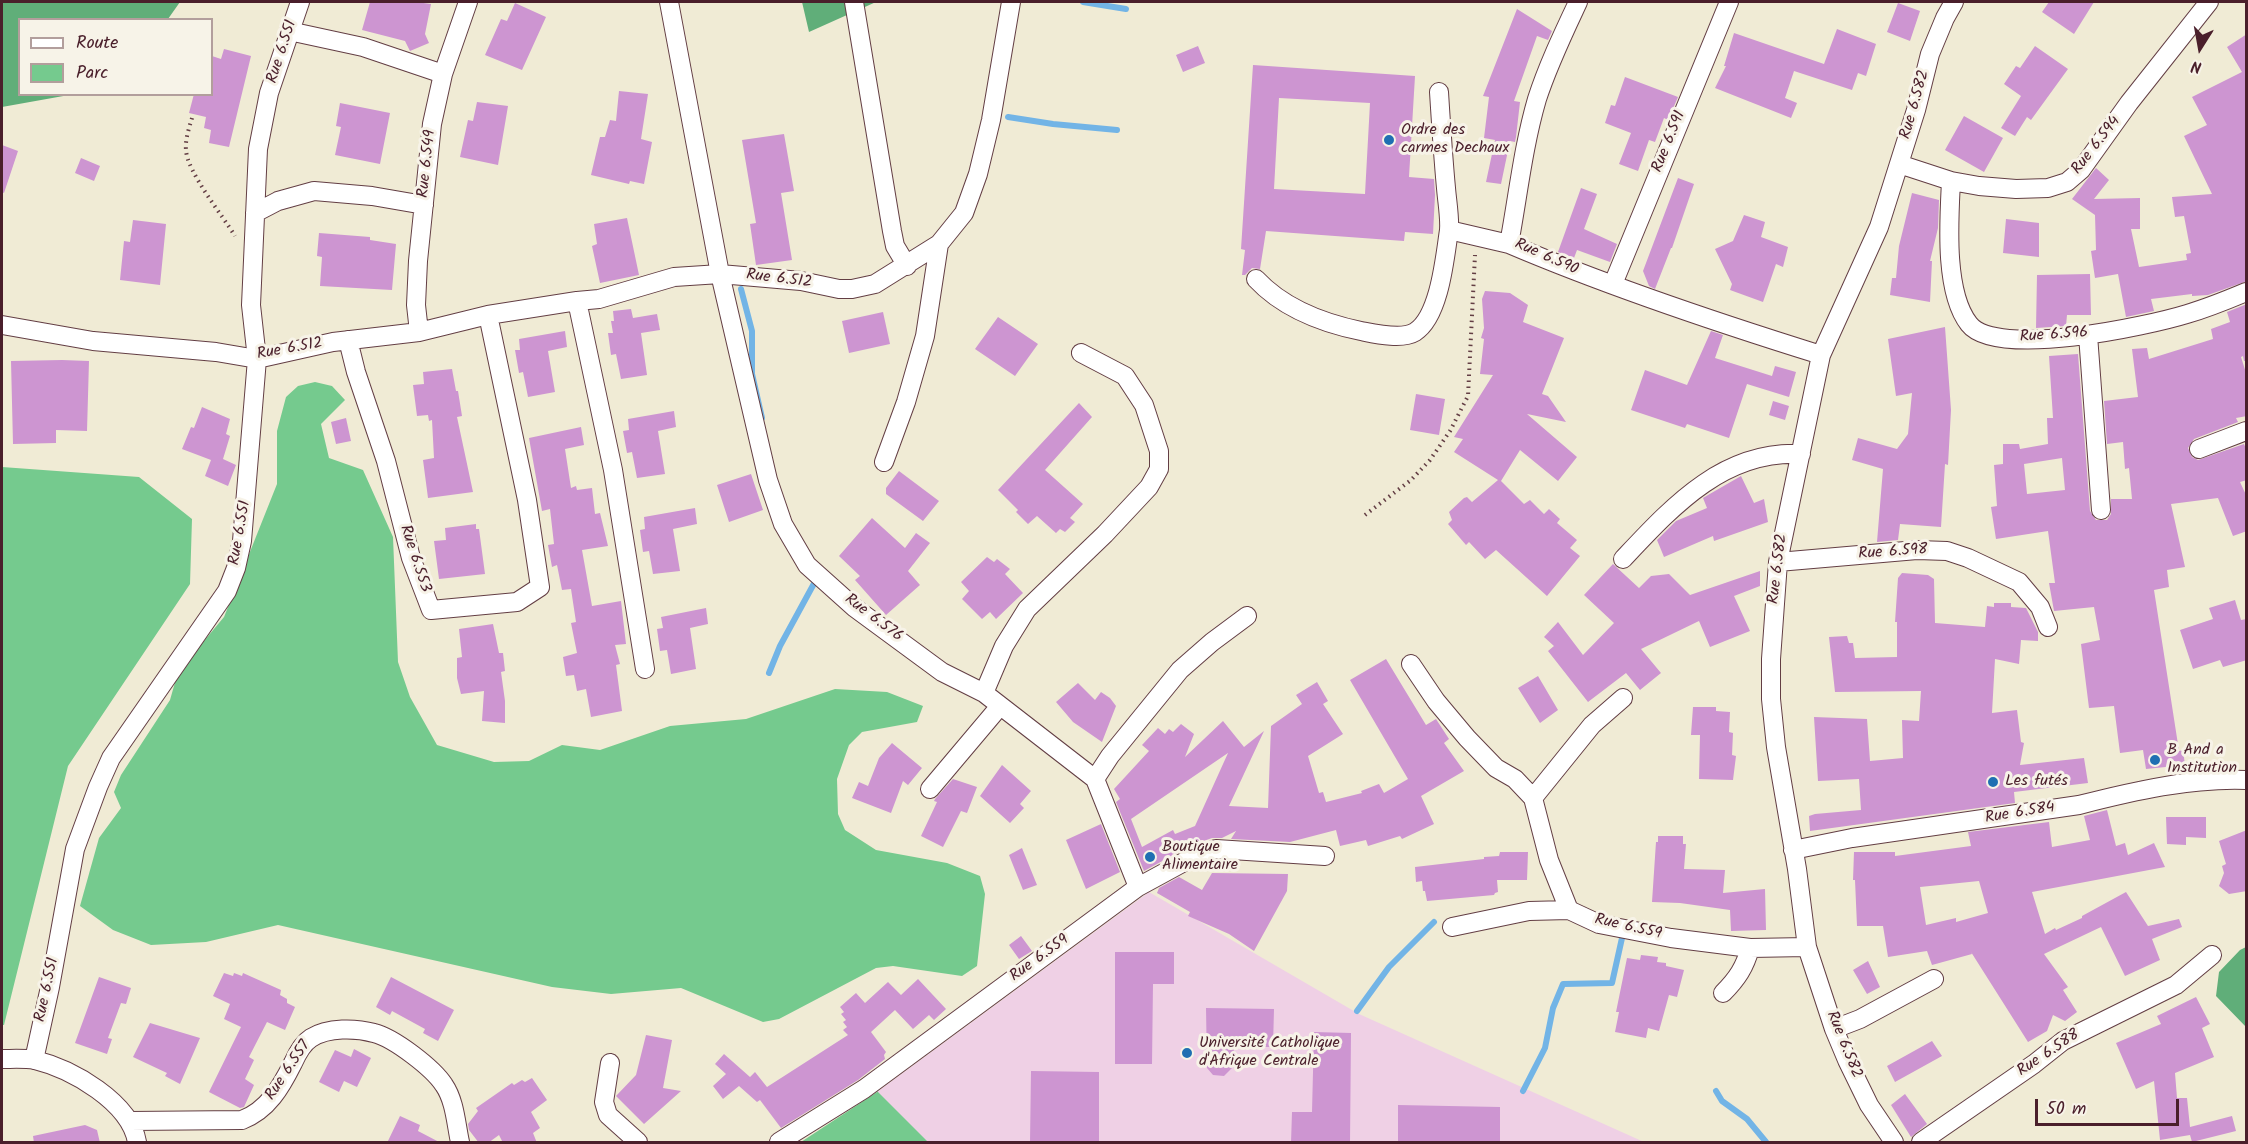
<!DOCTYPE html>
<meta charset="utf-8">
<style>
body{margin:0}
#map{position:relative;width:2248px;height:1144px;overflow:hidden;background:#f0ebd5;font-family:Kalam,sans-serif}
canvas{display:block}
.frame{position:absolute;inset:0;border:3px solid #4a1f2b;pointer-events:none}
.legend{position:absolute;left:18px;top:18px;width:195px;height:78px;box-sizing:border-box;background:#f7f3e8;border:2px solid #b29e9c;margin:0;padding:8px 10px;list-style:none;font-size:18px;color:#4a1f2b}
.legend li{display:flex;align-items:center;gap:12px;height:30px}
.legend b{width:30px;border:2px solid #b29e9c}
.north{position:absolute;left:2170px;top:18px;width:60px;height:60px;-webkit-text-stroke:4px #f7f3e8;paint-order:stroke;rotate:191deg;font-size:16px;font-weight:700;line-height:24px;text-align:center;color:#4a1f2b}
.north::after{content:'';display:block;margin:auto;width:21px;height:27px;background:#4a1f2b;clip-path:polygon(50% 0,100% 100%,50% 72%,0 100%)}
.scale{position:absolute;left:2035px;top:1099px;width:144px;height:27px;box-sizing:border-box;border:3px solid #4a1f2b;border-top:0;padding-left:8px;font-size:18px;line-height:21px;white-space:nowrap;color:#4a1f2b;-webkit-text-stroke:4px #f7f3e8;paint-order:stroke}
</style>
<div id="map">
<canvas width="2248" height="1144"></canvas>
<div class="frame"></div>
<ul class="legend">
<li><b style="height:8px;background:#fff"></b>Route</li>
<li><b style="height:16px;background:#75ca8e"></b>Parc</li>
</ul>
<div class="north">N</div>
<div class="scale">50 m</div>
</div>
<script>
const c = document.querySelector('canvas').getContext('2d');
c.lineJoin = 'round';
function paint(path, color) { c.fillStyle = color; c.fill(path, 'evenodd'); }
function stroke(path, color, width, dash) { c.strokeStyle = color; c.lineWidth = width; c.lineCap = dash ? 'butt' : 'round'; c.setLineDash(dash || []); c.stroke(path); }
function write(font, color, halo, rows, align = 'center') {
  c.font = font + ' Kalam,sans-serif'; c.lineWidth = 6; c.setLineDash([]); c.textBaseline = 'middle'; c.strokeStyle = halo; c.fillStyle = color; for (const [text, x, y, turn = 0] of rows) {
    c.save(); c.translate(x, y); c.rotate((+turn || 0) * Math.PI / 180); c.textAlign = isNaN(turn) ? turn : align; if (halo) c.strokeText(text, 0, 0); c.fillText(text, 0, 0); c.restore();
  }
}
const built = new Path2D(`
 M1149,892L1359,1014L1644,1142H927L877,1092Z`);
const green = new Path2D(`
 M315,382L332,386L345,400L321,424L329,458L363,470L393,537L398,662L410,697L437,745L494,762L529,761L562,745L600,750L670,726L746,719L835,689L887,692L923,706L917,722L862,732L849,745L837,779L838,814L845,830L876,850L947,863L980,876L985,894L977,966L962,976L893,966L876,968L779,1019L763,1022L681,988L611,994L552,987L278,925L206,942L151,945L113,930L80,906L99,838L121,808L114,792L121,775L170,700L178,672L224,617L277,484V431L286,397L298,386Z
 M2,467L139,477L192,519L190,584L68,766L4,1025H2Z
 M877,1091L928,1142H801L877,1092Z`);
const forest = new Path2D(`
 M2,2H180L168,19L20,20V94L69,95L2,107Z
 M802,2H876L809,32Z
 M2246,947V1027L2216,996L2219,972L2240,950Z`);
const stream = new Path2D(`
 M1083,2L1126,9
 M1008,117L1053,124L1117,130
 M741,289L752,331V374L762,418
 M769,673L780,646L817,578
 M1357,1011L1389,967L1434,922
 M1523,1091L1545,1048L1553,1008L1563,984L1612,983L1622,938
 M1716,1091L1722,1101L1747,1119L1766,1142`);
const building = new Path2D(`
 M370,2H416L431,4L425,34L429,43L410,51L405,41L362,30Z
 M2049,2H2094L2074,34L2042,12Z
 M515,3L546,17L522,70L485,55L501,19L507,21Z
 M1898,3L1920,11L1910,41L1887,32Z
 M1517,9L1552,31L1548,40L1537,36L1514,101L1520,102L1516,137L1515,142L1510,141L1501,184L1486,182L1495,140L1484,138L1489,97L1483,96Z
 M1837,29L1876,44L1866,76L1858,73L1852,90L1794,71L1785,98L1797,103L1791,118L1715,88L1726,66H1724L1734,33L1824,64Z
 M2247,34V281L2208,295L2192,296V294L2151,299L2154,311L2126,317L2118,274L2095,278L2091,251L2096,250L2095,215L2072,199L2096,168L2109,180L2094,199L2140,198V229H2131L2139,267L2187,260L2186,254L2191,253L2184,216L2175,217L2172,197L2212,194L2184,136L2207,125L2192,97L2242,72L2227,47Z
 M1198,46L1205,63L1183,72L1176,55Z
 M2035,46L2068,69L2031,120L2027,117L2015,136L2001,128L2021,96L2004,84L2016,66L2020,68Z
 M224,49L251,56L229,147L209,143L211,130L204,128L206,117L189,113L194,94H212V56L221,59Z
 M1253,65L1415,76L1409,177L1434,179L1435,195L1433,234L1405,232L1404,241L1266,231L1260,269L1252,268L1245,275H1242L1245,250L1241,249ZM1279,98L1370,103L1365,194L1274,189Z
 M1625,77L1678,97L1668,120L1664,118L1655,142L1649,140L1638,171L1619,164L1631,133L1605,123L1611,105L1615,106Z
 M619,91L648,94L641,139L652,142L644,184L630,181L629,184L591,175L600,137H605L610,120L616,121Z
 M477,102L508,106L498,165L460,157L468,120L473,121Z
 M340,103L390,113L380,164L335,155L341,127L336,126Z
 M1964,116L2003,138L1984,172L1945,150Z
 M784,134L794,191L781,193L792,260L756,265L750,224L756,223L742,140Z
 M2,145L18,151L4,193L2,192Z
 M81,158L100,166L94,181L75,173Z
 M1678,178L1694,184L1672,248H1671L1655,289L1649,286L1643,271Z
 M1581,188L1597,194L1584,229L1617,244L1610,262L1577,250L1574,258L1558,252Z
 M1912,193L1939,200L1938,228L1930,261H1932L1930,302L1890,295L1892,278H1896L1899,246Z
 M1744,215L1765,222L1761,237L1788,247L1783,267L1776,264L1763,302L1730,290L1732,284L1715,249L1733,241Z
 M627,218L639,275L600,283L592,246L597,244L594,224Z
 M2006,219L2039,223V257L2003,253Z
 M133,220L166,224L160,285L120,280L124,241L130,242Z
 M319,233L370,237V240L396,244L392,290L320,286L322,257L317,256Z
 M2090,274L2091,315H2067L2066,326L2036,328L2037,275Z
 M1485,291L1510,293L1528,305L1523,322L1564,338L1542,394L1548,396L1566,422L1527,414L1577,457L1558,481L1520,450L1501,481L1524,504L1530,500L1544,514L1549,509L1560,519L1557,523L1577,540L1570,548L1580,556L1547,596L1496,550L1485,559L1469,542L1466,545L1448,524L1452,520L1449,512L1464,498L1467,497L1472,502L1498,480L1454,452L1463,439L1454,437L1493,375L1480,374L1484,339L1481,338L1484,328L1482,299Z
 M2247,304V361H2244L2243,356L2241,357L2247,376V416L2236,418L2238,422L2194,439L2188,448L2192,457L2198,460L2244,444L2247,451V480L2240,482L2247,497V531L2233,536L2218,498L2171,504L2185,567L2167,570L2169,587L2154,590L2179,751L2183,750L2185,765L2146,769L2143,750L2120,753L2114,706L2089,708L2081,644L2100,640L2094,607L2054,611L2049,583H2055L2048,531L1996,539L1991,507L1997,506L1994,465L2003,464V444H2019L2020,449L2048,444L2047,418H2053L2049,356L2078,354L2090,511L2096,520H2107L2111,514V499H2132L2129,468L2125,469L2123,442L2107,444L2104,401L2138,397L2132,349L2147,348L2149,359L2213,339L2211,329L2230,322L2227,312ZM2062,458L2065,490L2027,494L2024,464Z
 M631,309L633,318L657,314L660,330L641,333L647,375L621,379L616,354L611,355L608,333H613L611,321H614L613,311Z
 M883,312L890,344L849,353L842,321Z
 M998,317L1038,344L1015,376L975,349Z
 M1945,327L1951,410L1948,465L1945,464L1941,527L1900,524L1898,540L1877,542L1883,469L1852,460L1858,438L1897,449L1908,434L1912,393L1896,396L1888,339Z
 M565,331L567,347L548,351L555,392L528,397L523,372L519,373L515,350H520L519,339Z
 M1711,331L1723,335L1715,358L1772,376L1775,366L1796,372L1789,397L1747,384L1729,438L1687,424L1685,428L1631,410L1645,370L1687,385Z
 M62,360L89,361L87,431L56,430V443L13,444L11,361Z
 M452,369L456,391H458L462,416L457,417L473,492L428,498L423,460L434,458L432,420L429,421L428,415L417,416L413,385L424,384L423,372Z
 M1416,394L1445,399L1439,435L1410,430Z
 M1773,401L1789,406L1785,420L1769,415Z
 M1079,403L1092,417L1045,470L1083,504L1070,518L1075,522L1065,532L1060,529L1056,533L1037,516L1028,524L1016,512L1018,510L998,490Z
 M202,407L230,419L226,434L230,436L223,459L236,465L228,486L205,476L211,460L182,449L191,427L194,428Z
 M674,411L676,427L658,431L665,474L637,478L632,452L627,453L623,431L629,430L628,419Z
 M346,418L351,441L336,444L331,422Z
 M581,427L584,445L565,449L571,488L576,486L577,490L592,488L595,514L600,513L608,546L582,550L592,606L621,601L626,644L615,645L620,664L616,665L622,711L591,717L586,689L577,691L574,675L566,676L563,657L577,653L571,623L576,622L571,589L562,590L557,565L552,567L548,545L554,544L550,509L542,511L529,438Z
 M899,471L939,501L923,521L886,494V488Z
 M751,474L763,510L729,522L717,485Z
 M1741,476L1754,503L1764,499L1768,522L1714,541L1713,536L1664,557L1657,540L1676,521L1707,508L1703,498L1708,495Z
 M695,508L697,524L673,529L680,571L653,574L649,551L643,552L640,530L645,529L644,517Z
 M872,518L905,548L916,533L930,543L908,571L920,585L886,615L855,580L860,576L839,556Z
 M476,524V529H479L485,574L439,579L434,541L446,540L445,528Z
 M987,557L994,562L997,559L1010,569L1005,574L1023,593L996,619L990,612L982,619L962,599L969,591L961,582Z
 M1613,564L1639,588L1651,576L1669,574L1690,595L1760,571V586L1734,596L1750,631L1710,647L1699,621L1641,649L1661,673L1640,690L1626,673L1588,702L1548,651L1554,646L1544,637L1558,622L1583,655L1614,623L1584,595Z
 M1902,573L1928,575L1934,579L1935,623L1985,627L1987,606L1994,607V603H2011V607L2026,608L2038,632V641L2021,640L2019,664L1995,659L1992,713L2017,710L2021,742L2024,743L2020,765L2084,758L2088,783L2014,792L2015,803L1810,831L1809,816L1815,814L1861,810L1859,779L1818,781L1814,717L1867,719L1870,761L1903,758L1902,720L1919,721L1921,691L1835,692L1829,637L1847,636L1849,643H1853L1855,658L1897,657V622H1895L1898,578Z
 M2235,600L2241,620L2247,619V660L2223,667L2220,660L2193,669L2180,630L2213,619L2209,608Z
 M706,608L708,624L690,628L696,669L671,674L667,650L660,651L657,629L663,628L661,617Z
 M493,624L499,653H503L505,671L501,672L505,701V723L482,721L484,691L461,694L457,678V658L462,657L459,629Z
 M1386,659L1426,725L1436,719L1449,739L1444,743L1464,771L1421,796L1434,824L1402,839L1400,836L1368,846L1366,840L1340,846L1336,830L1290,842L1231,839L1236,831L1222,838H1212L1190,846L1144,871L1116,802L1120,799L1114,789L1149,751L1142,745L1158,728L1165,734L1169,729L1173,732L1181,724L1194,734L1185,757L1223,721L1244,747L1264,731L1229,806L1268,808L1271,726L1302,704L1296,695L1317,682L1328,701L1323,704L1343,734L1308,756L1319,793L1323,792L1326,802L1362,793L1361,791L1379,784L1384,793L1408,779L1350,680ZM1228,753L1195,826L1175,834L1173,830L1142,847L1131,819Z
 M1538,676L1558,710L1540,723L1518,688Z
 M1078,683L1095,700L1101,692L1110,698L1116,706L1102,742L1073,722L1056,702Z
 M1693,707H1716V711L1730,712L1729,732L1733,733L1732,755L1736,756L1733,780L1699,779L1700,735H1691Z
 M892,743L922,768L908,785L903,781L891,813L852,798L859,782L868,786L879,758Z
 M1002,765L1031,791L1020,804L1024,808L1010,823L980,796Z
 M953,779L977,787L967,813L961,811L943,847L921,836L937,802L934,801L935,799Z
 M2107,810L2116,846L2125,843L2128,855L2154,843L2165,867L2032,892L2045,934L2055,928L2056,930L2082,918V916L2126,892L2148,926L2179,919L2182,927L2152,939L2160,960L2125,976L2101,927L2044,954L2068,987L2063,990L2077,1012L2065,1021L2053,1015L2047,1031L2028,1042L1971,952L1972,954L1932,965L1927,951L1888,957L1883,926H1857L1855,880H1853L1854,852H1895V856L1971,846L1968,832L2049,822L2052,847L2090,840L2084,816ZM1979,881L1988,913L1956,922V918L1926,925L1920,887Z
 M2166,817H2206V838L2186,837V845L2167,844Z
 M1101,824L1120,872L1086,889L1066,840Z
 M2247,830V891L2229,894L2219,886L2224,873L2222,866L2226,864L2219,841Z
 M1658,836H1683V844H1686L1684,869L1725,870L1723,893L1765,889L1766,930L1731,931L1730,910L1680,903L1652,902L1656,842H1658Z
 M1022,848L1037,885L1023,890L1009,855Z
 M1500,852H1528L1527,880H1497L1498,892L1495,893L1494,895L1427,901L1425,891H1423L1422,881L1416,882L1415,867L1484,859V857L1499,856Z
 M1212,873L1288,874L1287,891L1254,951L1229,934L1188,916L1190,912L1157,893L1159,888L1179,877L1202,890Z
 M1021,936L1032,951L1019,959L1009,945Z
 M1115,952H1174V984H1153L1152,1064H1115Z
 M1641,955L1658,957L1657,962L1666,963V966L1684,970L1677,997L1669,995L1659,1031L1648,1028L1646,1038L1615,1032L1619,1012H1616L1627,958L1640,960Z
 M1868,961L1880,987L1867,994L1853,970Z
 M224,973L233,976L234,973L242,976L243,973L281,990L280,995L287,999V1003L295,1007L285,1030L267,1022L249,1057L254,1060L245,1079L254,1085L244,1107L240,1108L209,1092L241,1027L224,1019L230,1004L213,996Z
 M99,977L131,988L126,1004L121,1003L108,1038L112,1039L107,1054L75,1043Z
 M391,977L454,1010L438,1041L423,1033L425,1029L392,1011L390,1015L376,1007Z
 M918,979L946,1009L934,1020L929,1015L913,1029L895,1010L871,1032L886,1052L884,1055L885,1059L858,1080L781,1128L760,1100L757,1102L739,1086L723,1099L713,1086L726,1074L715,1064L724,1054L750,1077L755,1072L767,1087L848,1035L843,1030L847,1027L843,1022L846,1020L841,1014L844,1012L840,1007L856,993L865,1003L888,982L901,995Z
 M2196,997L2210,1024L2202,1028L2214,1057L2175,1073L2177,1098H2187L2190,1127L2232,1116L2236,1131L2192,1142L2190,1135L2160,1140L2154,1081L2136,1089L2116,1043L2161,1024L2157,1016Z
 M1206,1008L1274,1009L1273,1047H1234L1232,1068L1224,1076L1213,1075L1207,1068Z
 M150,1023L200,1038L180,1084L165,1076L167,1073L133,1057Z
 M1314,1032L1351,1033L1350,1143H1291L1292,1112H1312Z
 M646,1035L672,1040L663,1088L681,1091L644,1124L616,1096L636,1075Z
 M1932,1041L1942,1056L1895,1082L1887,1066Z
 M354,1049L371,1058L357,1087L344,1081L339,1092L319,1082L335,1050L351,1057Z
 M1031,1071L1099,1072V1143H1030Z
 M532,1078L547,1100L531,1112L540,1128L533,1133L537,1143H503L499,1135L488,1143H479L469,1130L468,1124L478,1111L476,1108L512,1083L514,1085L522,1080L525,1082Z
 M1905,1094L1927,1124L1911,1137L1891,1105Z
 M1398,1105L1500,1107V1141L1398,1143Z
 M400,1116L420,1125L418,1131L441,1143H387Z
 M85,1125L97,1130L100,1143H34L33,1136Z`);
const path = new Path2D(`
 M192,118C189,128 185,140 186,150C187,172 223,216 235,236
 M1365,515L1411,480L1430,460L1450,431L1468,396L1475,255`);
const street = new Path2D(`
 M669,2L720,274L768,480L783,524L807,565L855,608L942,672L984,693L1095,779L1138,887
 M854,2L892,231L895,246L907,266
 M1578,2C1563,34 1548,65 1537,99C1523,147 1518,196 1509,244C1610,287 1715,322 1821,355
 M289,31L363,47L443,74
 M1899,164L1951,181L1979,186L2016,189L2048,188L2067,182L2081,170L2129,103L2209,2
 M1951,181C1949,221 1944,292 1969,324C1996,359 2148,326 2187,314C2207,308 2227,300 2246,292
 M255,213L278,201L314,191L372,196L424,205
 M1449,230L1509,244
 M1256,279C1284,309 1322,323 1361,331C1376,334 1402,340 1415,332C1440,316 1445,256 1449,230C1450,217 1447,201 1446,188C1443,156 1441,124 1439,92
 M1613,284L1729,2
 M577,301L599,299L674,277L720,274L801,281L839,289H852L875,284L939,244L964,213L978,174L991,120L1011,2
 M2,325L93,341L216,352L257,359L333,342L419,332L488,315L577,301L613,470L645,669
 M419,332L416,305L418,261L432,124L443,74L468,2
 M2088,335L2101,510
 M348,340L356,372L386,461L411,558L431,610L517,602L540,587L527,500L488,315
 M2199,449L2246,431
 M884,462L906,402L925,336L939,244
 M1623,559C1672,507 1723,450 1801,454
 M1778,562L1917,550L1947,551L1968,558L2019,582L2040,607L2048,627
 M1411,664L1436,701L1467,738L1496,768L1515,779L1533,798L1549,860L1569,910
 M984,693L1004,646L1027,609L1105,534L1149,487L1159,469V451L1144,405L1125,376L1081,353
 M1095,779L1110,756L1180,670L1212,642L1247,616
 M930,789L1000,706
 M1533,798L1592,725L1623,698
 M1793,850L1852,838L2079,805C2134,791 2190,778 2246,780
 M1452,927L1529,911L1569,910L1599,924L1671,938L1750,948L1807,947
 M1723,993C1737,979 1745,967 1750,948
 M1834,1029L1860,1019L1934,979
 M2,1059C12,1059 24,1058 35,1060C72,1069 130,1102 137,1142
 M34,1060L50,987L75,849L98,787L111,758L227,591L236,568L242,541L257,359L251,305L258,149L269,93L300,2
 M610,1063L604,1102L608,1115L638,1142
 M130,1121L242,1120C268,1110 281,1087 293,1063C297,1054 303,1043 311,1038C328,1027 356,1028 374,1033C394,1038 433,1068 444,1085C455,1101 456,1124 460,1142
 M779,1142L864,1089L1138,887L1195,856L1216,849L1325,856
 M1894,1142L1869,1105L1847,1060L1834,1029L1807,947L1797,869L1776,747L1771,699V659L1778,562L1821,355L1879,227L1916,110L1930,54L1945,18L1954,2
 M1921,1142L2034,1064L2063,1041L2176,985L2212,955`);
const markers = [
 [1389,140,6,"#1f6fb2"],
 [2155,760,6,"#1f6fb2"],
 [1993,782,6,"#1f6fb2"],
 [1150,857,6,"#1f6fb2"],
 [1187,1053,6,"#1f6fb2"]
];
const streetNames = [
 ["Rue 6.551",283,52,-72],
 ["Rue 6.582",1916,105,-74],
 ["Rue 6.591",1670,142,-68],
 ["Rue 6.594",2097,146,-52],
 ["Rue 6.549",428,164,-84],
 ["Rue 6.590",1546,258,24],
 ["Rue 6.512",779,280,7],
 ["Rue 6.596",2054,336,-4],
 ["Rue 6.512",290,350,-10],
 ["Rue 6.551",241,533,-80],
 ["Rue 6.598",1893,553,-4],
 ["Rue 6.553",414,559,72],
 ["Rue 6.582",1779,569,-83],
 ["Rue 6.576",873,619,37],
 ["Rue 6.584",2020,814,-9],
 ["Rue 6.559",1628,928,13],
 ["Rue 6.559",1040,959,-36],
 ["Rue 6.551",48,990,-78],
 ["Rue 6.582",1843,1045,68],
 ["Rue 6.588",2049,1054,-34],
 ["Rue 6.557",289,1071,-56]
];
const poiNames = [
 ["Ordre des",1401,131],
 ["carmes Dechaux",1401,149],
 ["B And a",2167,751],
 ["Institution",2167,769],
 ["Les futés",2005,782],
 ["Boutique",1162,848],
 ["Alimentaire",1162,866],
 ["Université Catholique",1199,1044],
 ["d'Afrique Centrale",1199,1062]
];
paint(built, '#efd0e5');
paint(green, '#75ca8e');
paint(forest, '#60ae79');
stroke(stream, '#72b4e6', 6);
paint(building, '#cd95d1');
stroke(street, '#633e44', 20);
stroke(path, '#633e44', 4, [1.5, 4.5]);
stroke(street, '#fff', 18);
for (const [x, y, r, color] of markers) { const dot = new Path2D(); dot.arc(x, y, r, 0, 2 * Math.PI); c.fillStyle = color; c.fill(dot); stroke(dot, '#f7f3e8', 2); }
write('16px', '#4a1f2b', '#f7f3e8', streetNames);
write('16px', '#4a1f2b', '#f7f3e8', poiNames, 'left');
</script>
